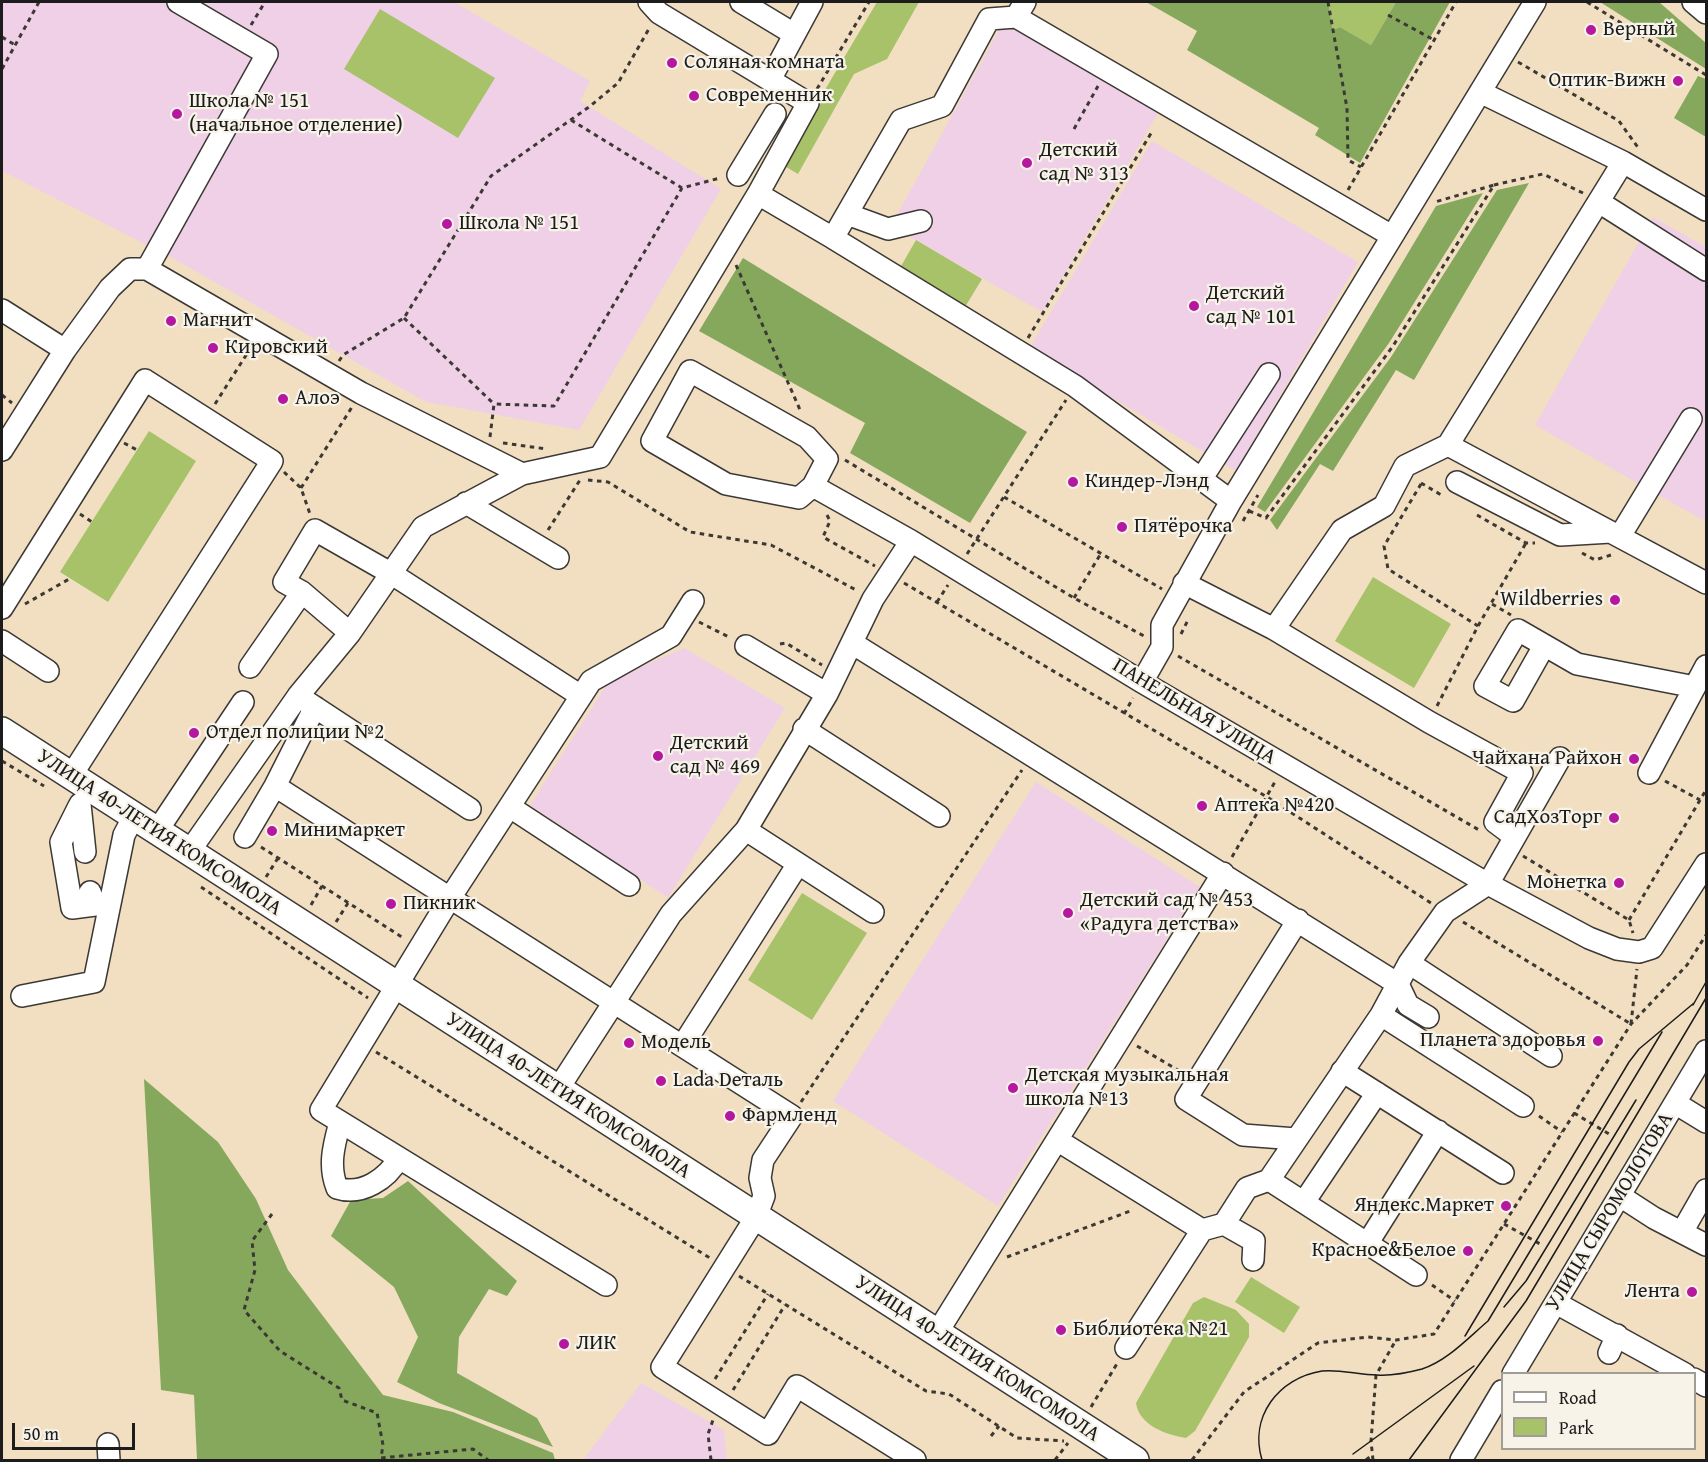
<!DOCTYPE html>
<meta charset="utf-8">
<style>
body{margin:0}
#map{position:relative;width:1708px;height:1462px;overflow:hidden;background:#f2dfc1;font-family:"Gentium Book Plus",serif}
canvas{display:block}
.frame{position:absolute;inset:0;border:3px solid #1c1c1c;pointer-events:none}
.legend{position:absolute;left:1501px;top:1372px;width:195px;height:78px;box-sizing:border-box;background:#f7f3e8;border:2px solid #9f9d96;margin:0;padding:8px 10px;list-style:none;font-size:18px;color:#1c1c1c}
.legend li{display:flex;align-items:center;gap:12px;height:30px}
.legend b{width:30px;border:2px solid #9f9d96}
.scale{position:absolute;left:12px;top:1423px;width:123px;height:27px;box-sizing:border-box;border:3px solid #1c1c1c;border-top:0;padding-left:8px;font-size:18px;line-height:21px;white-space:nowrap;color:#1c1c1c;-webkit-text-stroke:4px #f7f3e8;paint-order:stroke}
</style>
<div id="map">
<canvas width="1708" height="1462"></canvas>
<div class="frame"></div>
<ul class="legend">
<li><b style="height:8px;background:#fff"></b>Road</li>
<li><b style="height:16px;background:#a7c269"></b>Park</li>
</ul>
<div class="scale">50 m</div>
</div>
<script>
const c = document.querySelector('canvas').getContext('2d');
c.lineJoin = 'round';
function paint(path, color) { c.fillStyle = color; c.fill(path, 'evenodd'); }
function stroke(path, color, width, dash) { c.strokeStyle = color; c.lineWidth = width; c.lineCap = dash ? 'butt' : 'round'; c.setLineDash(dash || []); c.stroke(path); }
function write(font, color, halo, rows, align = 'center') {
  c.font = font + ' "Gentium Book Plus",serif'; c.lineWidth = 4.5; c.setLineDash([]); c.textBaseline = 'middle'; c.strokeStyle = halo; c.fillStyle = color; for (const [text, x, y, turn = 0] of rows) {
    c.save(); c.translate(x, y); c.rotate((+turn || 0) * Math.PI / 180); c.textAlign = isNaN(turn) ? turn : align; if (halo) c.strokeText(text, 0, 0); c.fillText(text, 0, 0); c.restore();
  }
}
const built = new Path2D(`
 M2,2H454L590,81L580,101L721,189L579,430L426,402L174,259L2,171Z
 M1004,21L1158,113L1042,312L903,233L898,213Z
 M1152,141L1358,262L1236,471L1029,349Z
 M1653,217L1706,247V522L1535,425Z
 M684,648L785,708L668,898L530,805L609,681Z
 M1036,782L1200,887L998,1206L833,1101Z
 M641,1383L724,1430L727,1460H583Z`);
const green = new Path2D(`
 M877,2H919L887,59L854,74L798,174L781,164Z
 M1328,2H1396L1371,45L1340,27L1333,30Z
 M380,9L495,78L458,138L344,69Z
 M916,240L982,279L965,307L900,268Z
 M149,431L196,461L108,602L60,572Z
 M1373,577L1451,624L1414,688L1335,641Z
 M802,893L867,933L812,1020L748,980Z
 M1251,1277L1300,1307L1284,1333L1235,1302Z
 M1204,1297L1236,1310L1249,1324V1337L1195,1431L1186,1438C1166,1435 1139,1425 1136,1403L1193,1303Z`);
const forest = new Path2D(`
 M1146,2H1328L1333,30L1340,27L1371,45L1396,2H1450L1360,163L1315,135L1319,128L1187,50L1197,31Z
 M1600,2H1659L1706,43V69Z
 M1698,76L1706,79V137L1674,118Z
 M1529,183L1414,380L1396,370L1333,471L1320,464L1277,530L1270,520L1391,357L1497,190Z
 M1483,193L1389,343L1265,512L1257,507L1436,206Z
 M743,258L1027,432L970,523L850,453L865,423L699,331Z
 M144,1079L218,1142L256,1199L288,1270L383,1395L453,1412L553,1453L555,1460H197L194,1395L161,1390Z
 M408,1181L517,1281L507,1296L489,1289L459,1337L457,1373L537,1418L553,1447L439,1403L397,1382L418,1337L394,1287L331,1236L351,1200L383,1198Z`);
const path = new Path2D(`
 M1328,2L1347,108L1348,160L1361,167
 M1587,2L1706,75
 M1388,15L1434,40
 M251,25L265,2
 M2,37L15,45
 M1518,62L1619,121L1639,149
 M2,69L39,2
 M817,89L869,2
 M571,120L682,188L720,178
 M1074,129L1098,86
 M1494,185L1543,174L1583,193
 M1348,190L1456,2
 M736,265L801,412
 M404,318L494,404
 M1028,338L1153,130
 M339,361L343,355L404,318L491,176L589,107L618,83L650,27
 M2,395L12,403
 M215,404L250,349
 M490,437L494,404L554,406L682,188
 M124,443L137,450
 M503,443L547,449
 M845,460L1074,598L1144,636
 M284,472L301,488L310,514
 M588,480L608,482L690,532L771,545L858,591
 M1421,483L1443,496
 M1421,484L1384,546L1388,569L1478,626
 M301,488L352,407
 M1004,497L1162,589
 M1249,511L1266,518L1393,346L1494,185L1435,202
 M80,514L92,522
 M827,515L830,521L823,537L875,566
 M1477,515L1526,543H1535
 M1243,521L1258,495
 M548,530L580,480
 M1582,553L1595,560L1614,554
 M967,554L1066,400
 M904,583L1267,797L1431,903
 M1074,598L1100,555
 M937,602L948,585
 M25,604L71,578
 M1492,604L1511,615
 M699,622L731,638
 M1181,634L1189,618
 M780,644L786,643L822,665
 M1178,656L1479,830
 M1437,706L1478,626L1526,543
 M1124,714L1133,698
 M2,761L44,786
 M1665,781L1700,800
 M261,847L405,939
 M1523,856L1629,920L1633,933
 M1232,857L1276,780
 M266,877L278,858
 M201,887L368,998
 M311,905L322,886
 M1629,920L1706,790
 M336,922L348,903
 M1463,922L1631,1024
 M1631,1024L1637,969
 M1137,1046L1183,1073
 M376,1052L710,1258
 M801,1102L1022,770
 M1574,1113L1609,1134
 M1539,1116L1562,1132
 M272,1214L252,1241L255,1270L244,1310L280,1351L339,1388L342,1400L377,1413L383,1445L381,1458L473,1449L488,1460
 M1504,1224L1542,1245
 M1007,1257L1133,1210
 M739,1276L926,1391L949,1394L1017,1438L1064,1441
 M1432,1285L1455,1301
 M715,1379L768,1294
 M733,1390L785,1305
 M1091,1407L1118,1362
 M991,1436L999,1426
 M711,1460L708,1434L713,1420
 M1055,1460L1068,1443
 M1192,1460L1244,1392L1318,1343L1368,1337L1396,1340L1434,1334L1631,1024L1687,965L1706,935
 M1366,1460L1372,1455
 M1373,1460L1371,1441L1376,1375L1396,1340`);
const minor = new Path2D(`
 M741,2L794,34
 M1693,2L1706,13
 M1016,17L1392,236
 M771,78L812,2
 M1480,92L1623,162L1706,210
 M1623,162L1448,445L1706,583
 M738,175L775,114
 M758,194L833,238L901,120L942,106L989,19L1016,17L1025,2
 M1599,202L1706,270
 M847,214L888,229L921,221
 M833,238L1075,386L1231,501
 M147,269L267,54L178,2
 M2,310L65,350
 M690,371L807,437L827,459L813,486L799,498L726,484L652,441Z
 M2,450L65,350L110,288L130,269H147L361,393L522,474
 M1202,478L1269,374
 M1457,482L1560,535L1611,532
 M813,486L911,541L1142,682L1488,884L1589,938L1617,949L1639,952L1652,948L1706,864
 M466,503L558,558
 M1620,536L1691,419
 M1184,583L1274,629L1429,722L1522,773L1495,822L1515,837
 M2,608L145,380L272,461L71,776
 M1274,629L1342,530L1384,506L1405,466L1448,445
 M350,633L302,592L284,582L315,530L392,574L581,696
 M2,641L48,671
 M852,643L1398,984L1408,1005L1428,1017
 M746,646L827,694
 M1544,646L1513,701L1485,686L1518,630L1577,664L1695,687
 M250,667L302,592
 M1142,682L1162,647V625L1231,501L1535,2
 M298,696L470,809
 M804,729L939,816
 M1649,773L1706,666
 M275,786L450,898L591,681L671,636L693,601
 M80,804L85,852
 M79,806L61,842L72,908L95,905L90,892
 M510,807L629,885
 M746,830L873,912
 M157,831L243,702
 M245,837L275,786L315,707
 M189,852L298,696L350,633L423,527L522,474L600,457L758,194L808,103L659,13L649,2
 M1409,963L1551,1056
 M22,996L94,982L124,835L134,816
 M1381,1015L1523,1106
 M683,1045L798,864
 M1342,1071L1503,1173
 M558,1089L671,914L746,830L827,694L873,599L911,541
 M1675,1103L1706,1122
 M340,1122C334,1145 328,1165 337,1188C362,1196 387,1179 399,1158
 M1296,1139L1243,1135L1186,1099L1298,920
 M1057,1140L1202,1230
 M1269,1180L1416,1275
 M1620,1196L1654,1218L1706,1245
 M1304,1202L1377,1093
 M1224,1224L1254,1241L1253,1260
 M1682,1232L1706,1190
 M1367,1244L1438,1131
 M606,1285L321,1110L450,898L792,1116L763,1160L760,1178L764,1196L756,1217L662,1367L768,1434L797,1386L915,1460
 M1556,1303L1685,1374
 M937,1333L1223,873
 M1126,1348L1202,1230L1224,1224L1247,1188L1269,1180L1381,1015L1409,963L1445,912L1488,884L1560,758
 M1609,1353L1617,1335
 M1513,1374L1706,1051
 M1694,1379L1706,1386
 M108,1444L109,1460
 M1461,1460L1502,1391`);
const major = new Path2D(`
 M2,731L1135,1460`);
const tram = new Path2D(`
 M1693,1005L1706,982
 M1504,1307L1526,1281L1636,1100
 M1465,1336L1629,1062L1639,1049L1694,1003
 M1353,1454L1474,1366
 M1262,1460C1249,1417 1278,1378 1322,1371C1340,1369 1359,1375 1377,1375C1392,1376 1407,1373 1422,1369C1447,1361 1468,1338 1488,1321L1662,1032
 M1409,1460L1526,1301L1706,998`);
const markers = [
 [1591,30,6,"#b5179e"],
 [672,63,6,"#b5179e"],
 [1678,81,6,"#b5179e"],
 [694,96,6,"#b5179e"],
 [177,114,6,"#b5179e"],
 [1027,163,6,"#b5179e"],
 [447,224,6,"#b5179e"],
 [1194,306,6,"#b5179e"],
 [171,321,6,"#b5179e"],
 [213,348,6,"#b5179e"],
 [283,399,6,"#b5179e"],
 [1073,482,6,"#b5179e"],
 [1122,527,6,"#b5179e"],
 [1615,600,6,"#b5179e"],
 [194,733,6,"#b5179e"],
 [658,756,6,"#b5179e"],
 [1634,759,6,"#b5179e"],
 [1202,806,6,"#b5179e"],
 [1614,818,6,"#b5179e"],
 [272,831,6,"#b5179e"],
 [1619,883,6,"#b5179e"],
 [391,904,6,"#b5179e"],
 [1068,913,6,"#b5179e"],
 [1598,1041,6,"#b5179e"],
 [629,1043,6,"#b5179e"],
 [661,1081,6,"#b5179e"],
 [1013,1088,6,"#b5179e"],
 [730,1116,6,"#b5179e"],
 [1506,1206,6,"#b5179e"],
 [1468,1251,6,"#b5179e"],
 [1692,1292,6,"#b5179e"],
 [1061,1330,6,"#b5179e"],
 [564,1344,6,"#b5179e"]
];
const poiNames = [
 ["Верный",1603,30],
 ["Соляная комната",684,63],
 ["Оптик-Вижн",1666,81,"right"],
 ["Современник",706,96],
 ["Школа № 151",189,102],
 ["(начальное отделение)",189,126],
 ["Детский",1039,151],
 ["сад № 313",1039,175],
 ["Школа № 151",459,224],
 ["Детский",1206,294],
 ["сад № 101",1206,318],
 ["Магнит",183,321],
 ["Кировский",225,348],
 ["Алоэ",295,399],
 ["Киндер-Лэнд",1085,482],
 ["Пятёрочка",1134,527],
 ["Wildberries",1603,600,"right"],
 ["Отдел полиции №2",206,733],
 ["Детский",670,744],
 ["сад № 469",670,768],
 ["Чайхана Райхон",1622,759,"right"],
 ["Аптека №420",1214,806],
 ["СадХозТорг",1602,818,"right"],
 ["Минимаркет",284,831],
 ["Монетка",1607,883,"right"],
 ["Детский сад № 453",1080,901],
 ["«Радуга детства»",1080,925],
 ["Пикник",403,904],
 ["Планета здоровья",1586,1041,"right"],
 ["Модель",641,1043],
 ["Детская музыкальная",1025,1076],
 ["школа №13",1025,1100],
 ["Lada Dеталь",673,1081],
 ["Фармленд",742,1116],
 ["Яндекс.Маркет",1494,1206,"right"],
 ["Красное&Белое",1456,1251,"right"],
 ["Лента",1680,1292,"right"],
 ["Библиотека №21",1073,1330],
 ["ЛИК",576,1344]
];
const streetNames = [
 ["ПАНЕЛЬНАЯ УЛИЦА",1194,712,31],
 ["УЛИЦА 40-ЛЕТИЯ КОМСОМОЛА",159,833,33],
 ["УЛИЦА 40-ЛЕТИЯ КОМСОМОЛА",568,1096,33],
 ["УЛИЦА СЫРОМОЛОТОВА",1610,1212,-59],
 ["УЛИЦА 40-ЛЕТИЯ КОМСОМОЛА",977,1359,33]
];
paint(built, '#efd0e7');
paint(green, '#a7c269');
paint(forest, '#85a85d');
stroke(minor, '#3c3935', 24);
stroke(major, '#3c3935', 30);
stroke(path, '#3c3935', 3, [4.5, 4.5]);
stroke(minor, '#fff', 21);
stroke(major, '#fff', 27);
stroke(tram, '#1c1c1c', 1.5);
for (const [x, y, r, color] of markers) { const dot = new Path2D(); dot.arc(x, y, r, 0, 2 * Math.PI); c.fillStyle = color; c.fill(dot); stroke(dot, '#f7f3e8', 2); }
write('21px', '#1c1c1c', '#f7f3e8', poiNames, 'left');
write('21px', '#1c1c1c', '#f7f3e8', streetNames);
</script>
